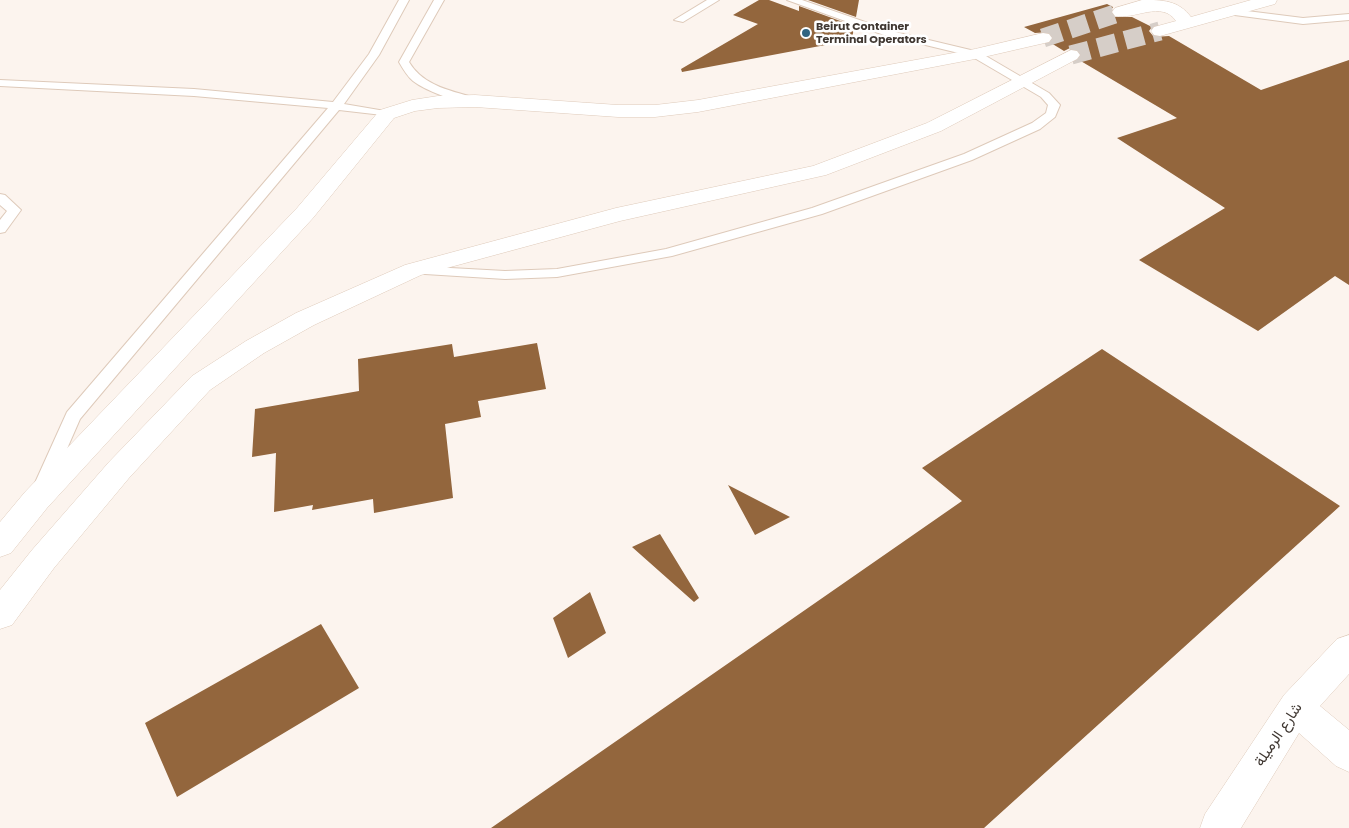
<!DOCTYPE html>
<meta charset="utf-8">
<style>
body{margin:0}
canvas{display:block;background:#fcf4ee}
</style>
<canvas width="1349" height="828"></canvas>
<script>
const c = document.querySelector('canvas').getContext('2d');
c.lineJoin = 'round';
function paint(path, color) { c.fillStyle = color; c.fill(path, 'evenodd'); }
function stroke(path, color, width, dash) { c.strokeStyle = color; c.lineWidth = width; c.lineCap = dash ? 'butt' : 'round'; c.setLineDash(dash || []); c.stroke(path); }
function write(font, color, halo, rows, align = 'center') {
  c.font = font + ' Poppins,Vazirmatn,sans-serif'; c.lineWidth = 5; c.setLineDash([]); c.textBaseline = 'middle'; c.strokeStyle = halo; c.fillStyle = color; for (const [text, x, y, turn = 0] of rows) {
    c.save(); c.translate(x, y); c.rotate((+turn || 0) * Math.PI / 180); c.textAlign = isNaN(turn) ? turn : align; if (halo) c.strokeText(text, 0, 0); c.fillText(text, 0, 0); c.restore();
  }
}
const building = new Path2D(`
 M759,0H769L799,11V6L854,26L852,40L682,72L681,69L758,24L733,15Z
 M808,0H859L856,17Z
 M1107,4L1113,7L1110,12L1114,17H1132L1152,27L1149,31L1154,37L1169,36L1261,90L1349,60V285L1335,276L1258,331L1139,260L1225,208L1117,138L1177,118L1079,60L1082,55L1077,49L1070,48L1064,51L1051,43L1054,38L1049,32L1035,33L1024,27Z
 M537,343L546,389L478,401L481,417L445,424L453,498L374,513L373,499L312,510L313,505L274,512L276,453L252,457L255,409L359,391L358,359L452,344L454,357Z
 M1102,349L1340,506L984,828H491L962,501L922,468Z
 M728,485L790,517L755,535Z
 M660,534L699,598L694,602L632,547Z
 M590,592L606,633L568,658L553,618Z
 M321,624L359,688L177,797L145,723Z`);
const streetTunnel = new Path2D(`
 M1043,38L1121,12
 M1071,55L1160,31`);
const lane = new Path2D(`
 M399,0H409L379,55L344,104L391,112V116L339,110L80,419L49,490L43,492L37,490L34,485L67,412L328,108L194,96L0,86V80L194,89L333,102L369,54Z
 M434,0H444L409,62C424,87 453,91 479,99V103C466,107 424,90 413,81C407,76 403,69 399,62Z
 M707,0H719L683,22L674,20Z
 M787,0H802L891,31L979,52L1049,93L1060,105L1055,117L1040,129L972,160L822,214L672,256L557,277L505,279L409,273L407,270L409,267L414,266L505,271L557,269L666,249L812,208L964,154L1032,123L1046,113L1048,105L1041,97L971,56L884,35Z
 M1231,9L1303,18L1349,14V20L1303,24L1227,14L1226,12Z
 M0,194L5,195L21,210L5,232L0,233V220L7,211L0,205Z`);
const street = new Path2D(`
 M1142,0C1163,0 1178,0 1191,17L1251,0H1277L1275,4L1160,36L1154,35L1151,31L1154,27L1176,21C1162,0 1134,20 1115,16L1112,12L1115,8Z
 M1043,33L1049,34L1052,38L1049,42L975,59L698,112L655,117H618L475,107L438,108L415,111L394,118L313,218L47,508L11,553L0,557V522L25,492L297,208L380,110L412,100L438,96L475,95L618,105H655L698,100L975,49Z
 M1071,50L1077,51L1080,55L1077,59L941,131L826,175L620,221L421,275L314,325L264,353L210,390L129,478L54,568L12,625L0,629V590L32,550L109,462L192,376L246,341L296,313L405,265L616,208L813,166L927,123Z
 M1349,635V674L1320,706L1349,730V772L1336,766L1299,733L1241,828H1200L1205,814L1284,695L1337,639Z`);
const markers = [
 [806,33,5,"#316481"]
];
const farPoinames = [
 ["Beirut Container",816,27],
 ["Terminal Operators",816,40]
];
const nearStreetnames = [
 ["شارع الرميلة",1279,735,-56]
];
paint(building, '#93663d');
stroke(streetTunnel, '#d6cec8', 19, [19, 9]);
stroke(lane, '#decaba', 2);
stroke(street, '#decaba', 1);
paint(lane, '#fff');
paint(street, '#fff');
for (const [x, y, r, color] of markers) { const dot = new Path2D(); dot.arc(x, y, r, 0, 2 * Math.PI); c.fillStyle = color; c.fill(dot); stroke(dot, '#fff', 2); }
write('bold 11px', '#403832', '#fff', farPoinames, 'left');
write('15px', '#403832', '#fff', nearStreetnames);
</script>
